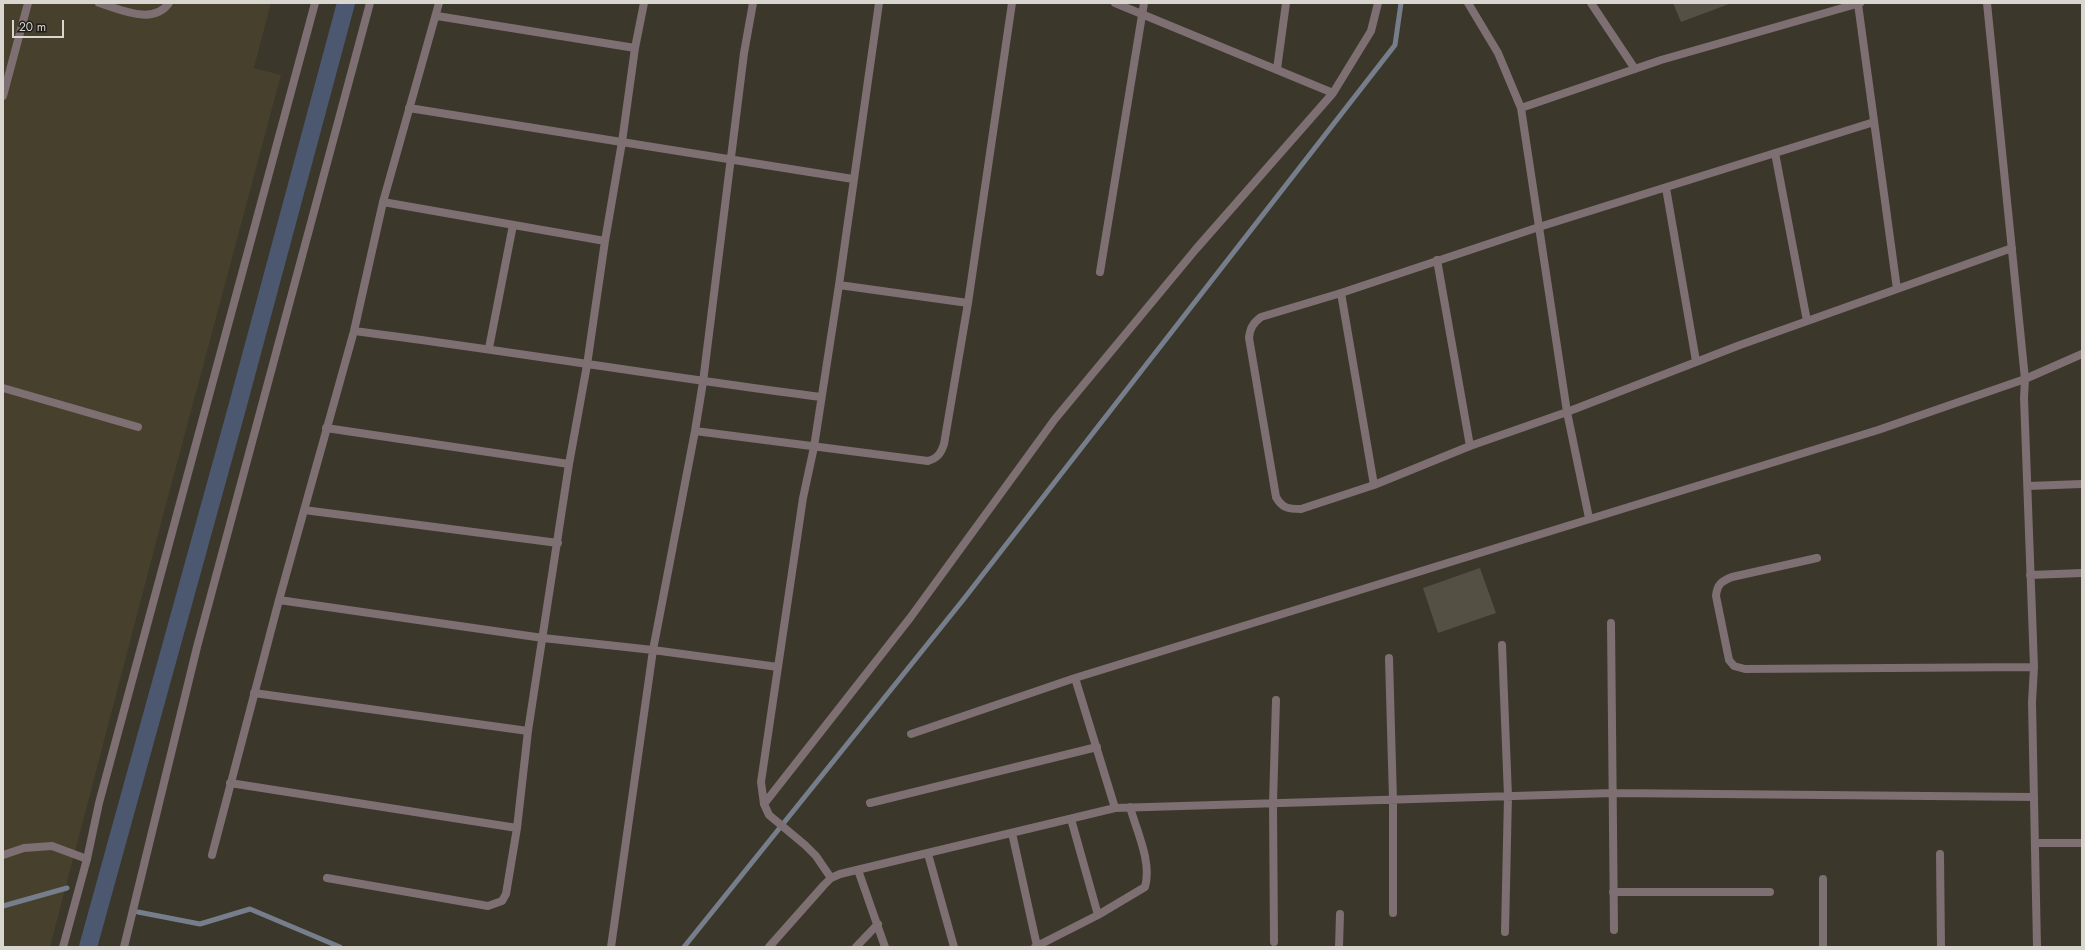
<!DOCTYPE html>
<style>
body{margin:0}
#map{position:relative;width:2085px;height:950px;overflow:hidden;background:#3b372a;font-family:Jost,sans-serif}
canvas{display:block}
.frame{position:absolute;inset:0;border:4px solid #d8d6ce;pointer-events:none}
.scale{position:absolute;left:12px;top:20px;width:52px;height:18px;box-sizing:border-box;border:2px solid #d8d6ce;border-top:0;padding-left:5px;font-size:12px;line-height:14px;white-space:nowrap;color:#d8d6ce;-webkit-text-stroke:3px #201e19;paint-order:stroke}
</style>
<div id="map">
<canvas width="2085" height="950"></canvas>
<div class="frame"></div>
<div class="scale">20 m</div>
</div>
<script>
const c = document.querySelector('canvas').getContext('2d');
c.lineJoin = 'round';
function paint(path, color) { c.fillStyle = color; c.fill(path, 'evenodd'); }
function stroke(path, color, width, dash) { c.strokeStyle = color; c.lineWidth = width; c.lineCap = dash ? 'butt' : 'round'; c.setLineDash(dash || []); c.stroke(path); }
const built = new Path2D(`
 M3,3H271L254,68L281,75L164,512L50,947H3Z`);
const stream = new Path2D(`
 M3,906L67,888
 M138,912L200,924L250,909L340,947
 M684,947L963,600L1395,45L1401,3`);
const canal = new Path2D(`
 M88,947L237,408L346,3`);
const building = new Path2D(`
 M1673,3H1729V4L1681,22Z
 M1480,568L1496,613L1438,633L1423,588Z`);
const lane = new Path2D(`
 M99,3C120,9 153,26 169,3
 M3,96L28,3
 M3,388L138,427
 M3,855L24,848L52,846L87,859`);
const street = new Path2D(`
 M1115,3L1333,93
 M1468,3L1498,53L1521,108L1567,412L1589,518
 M1591,3L1635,69
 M1987,3L2025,379L2024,398L2034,667L2032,702L2037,947
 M1858,4L1897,289
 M437,16L635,48
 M1277,69L1286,3
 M409,108L853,179
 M1521,108L1661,60L1860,3
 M1874,122L1539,227L1341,293L1261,317C1253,323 1250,328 1249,338L1276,497C1282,508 1288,509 1301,509L1374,485L1470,446L1567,412L1740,345L2012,248
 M1775,153L1807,321
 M1666,188L1696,361
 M383,202L605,241
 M1437,260L1470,446
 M1100,272L1144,3
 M839,285L968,303
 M1341,293L1374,485
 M354,331C510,351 665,377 821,397
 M489,348L513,225
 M326,428L569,464
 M695,431L928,461C938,458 941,453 944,444L968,303L1012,3
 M2028,486L2082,484
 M304,510L558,543
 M1817,558L1732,577C1722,581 1717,584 1716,596L1729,660L1734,666L1745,669L2034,667
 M2030,575L2082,573
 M279,600L543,638L653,650L778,667
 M1611,623L1614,930
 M1502,645L1508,796L1505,932
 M1389,658L1393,800V913
 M254,693L528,731
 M911,734L1075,678
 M230,783L517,828
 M870,803L1097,747
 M764,804L910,618L1055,419L1196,249L1333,93L1371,31L1378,3
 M1115,808L1075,678L1878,430L2025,379L2082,354
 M1071,819L1098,915
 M1012,833L1037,946
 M2035,843H2082
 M928,854L954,947
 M1940,854L1941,947
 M212,855L279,600L354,331L383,202L439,3
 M858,870L885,947
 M327,878L488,906L502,901L506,894L517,828L528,731L569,464L587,365L605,241L622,142L635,48L644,3
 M831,878L816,856L805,845L769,815L764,804L761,782L803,498L814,447L839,285L879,3
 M1823,879V947
 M1613,892H1770
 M1274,942L1273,803L1276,700
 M63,947L87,859L99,803L315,3
 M124,947L197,647L370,3
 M611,947L653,650L695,431L703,382L744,53L753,3
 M769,947L824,885L831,878L840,874L1115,808L1613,793L2034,797
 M856,947L878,924
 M1035,947L1098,915L1145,887C1152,862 1137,832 1130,807
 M1339,947L1340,914`);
paint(built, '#46402d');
stroke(stream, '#767e8c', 5);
stroke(canal, '#4c586f', 18);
paint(building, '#545043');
stroke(lane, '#7d6f72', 8);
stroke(street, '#7d6f72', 8);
</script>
